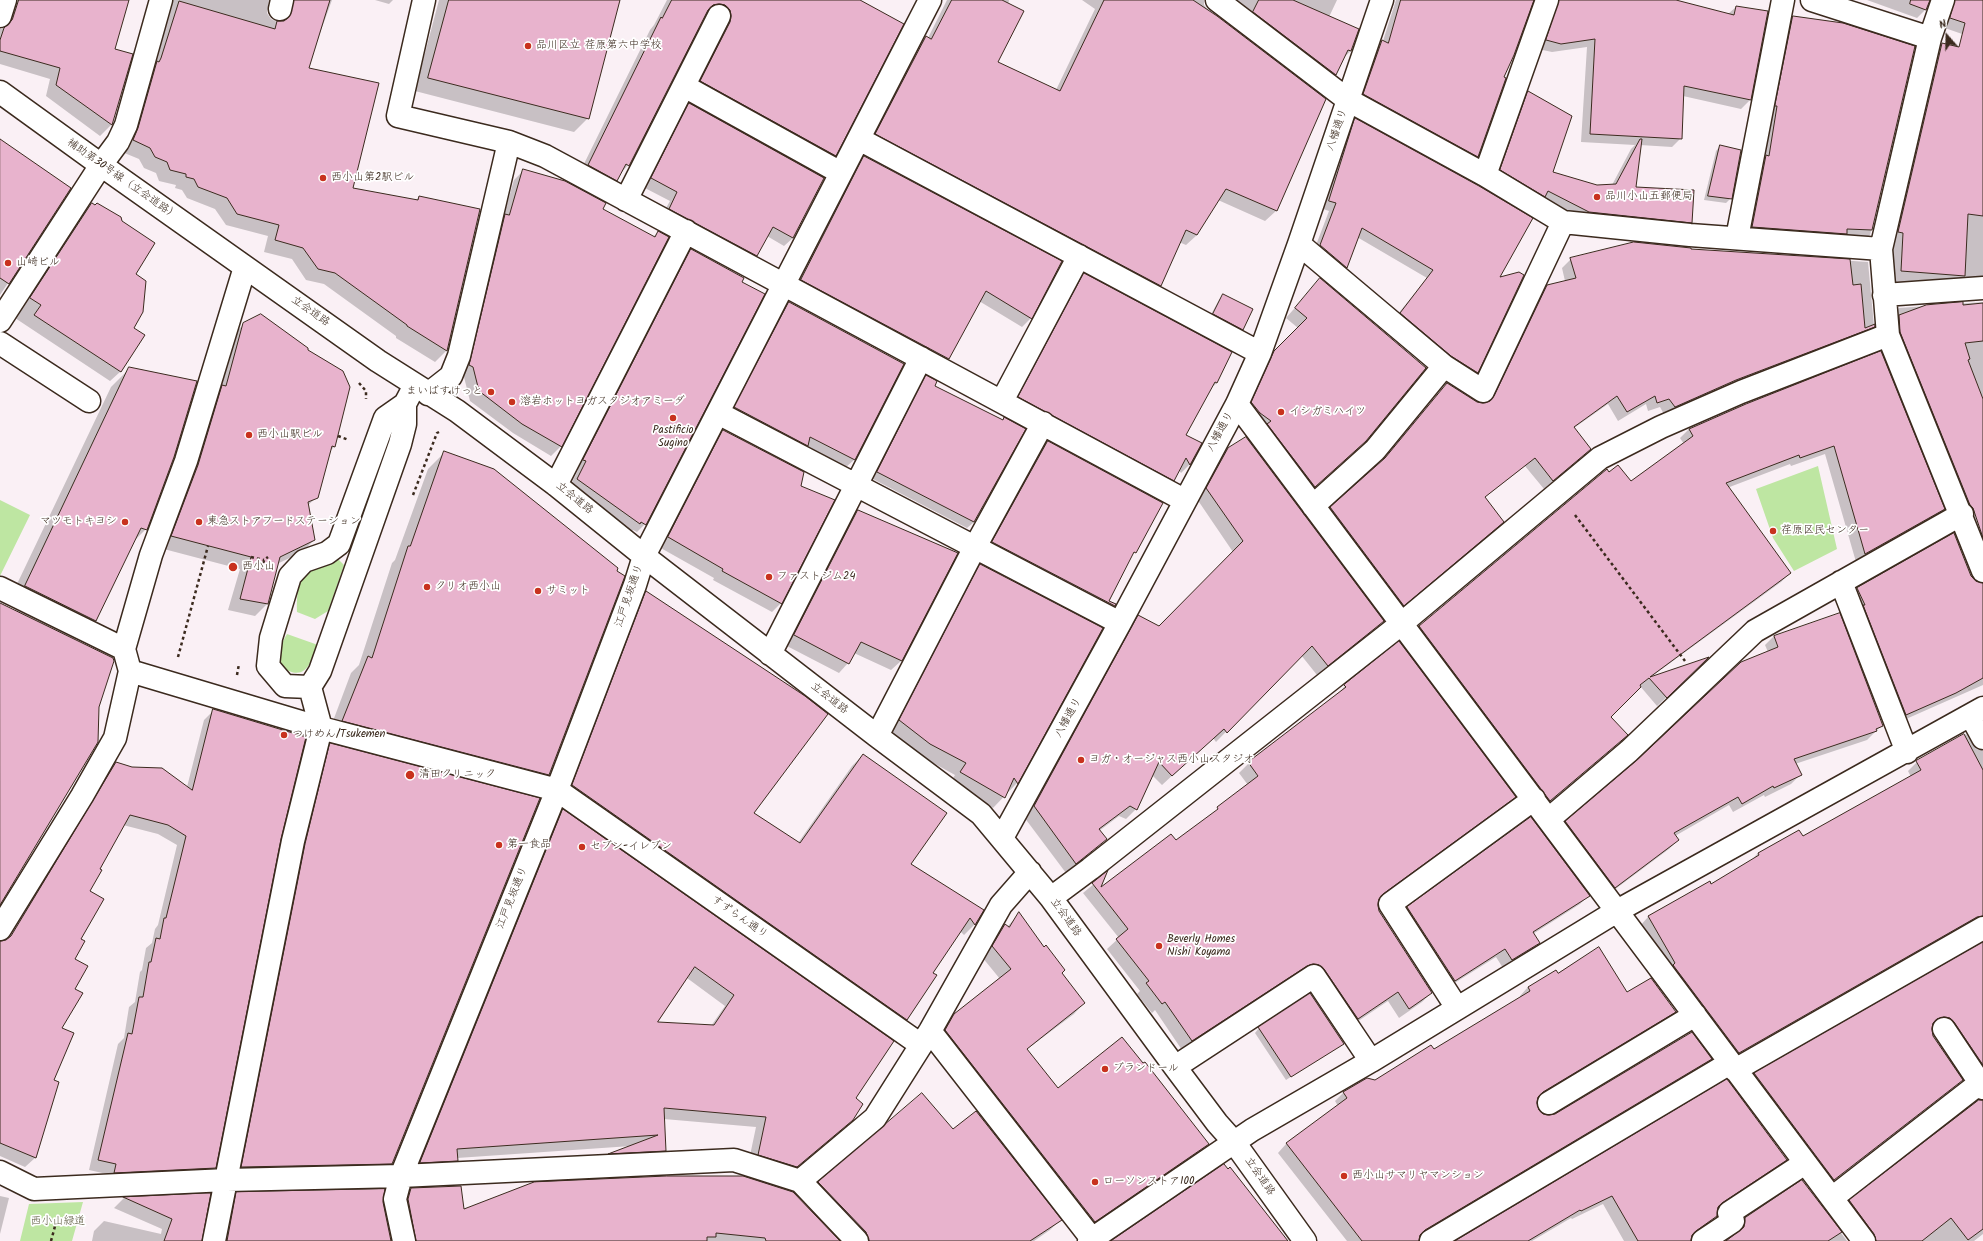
<!DOCTYPE html>
<meta charset="utf-8">
<style>
body{margin:0}
#map{position:relative;width:1983px;height:1241px;overflow:hidden;background:#faf0f5;font-family:Kalam,sans-serif}
canvas{display:block}
.north{position:absolute;left:1927px;top:16px;width:40px;height:40px;-webkit-text-stroke:3px #fff;paint-order:stroke;rotate:340deg;font-size:11px;font-weight:700;line-height:16px;text-align:center;color:#3b2a1e}
.north::after{content:'';display:block;margin:auto;width:14px;height:18px;background:#3b2a1e;clip-path:polygon(50% 0,100% 100%,50% 72%,0 100%)}
</style>
<div id="map">
<canvas width="1983" height="1241"></canvas>
<div class="north">N</div>
</div>
<script>
const c = document.querySelector('canvas').getContext('2d');
c.lineJoin = 'round';
function paint(path, color) { c.fillStyle = color; c.fill(path, 'evenodd'); }
function stroke(path, color, width, dash) { c.strokeStyle = color; c.lineWidth = width; c.lineCap = dash ? 'butt' : 'round'; c.setLineDash(dash || []); c.stroke(path); }
function write(font, color, halo, rows, align = 'center') {
  c.font = font + ' Kalam,"Klee One",sans-serif'; c.lineWidth = 3.5; c.setLineDash([]); c.textBaseline = 'middle'; c.strokeStyle = halo; c.fillStyle = color; for (const [text, x, y, turn = 0] of rows) {
    c.save(); c.translate(x, y); c.rotate((+turn || 0) * Math.PI / 180); c.textAlign = isNaN(turn) ? turn : align; if (halo) c.strokeText(text, 0, 0); c.fillText(text, 0, 0); c.restore();
  }
}
const green = new Path2D(`
 M1818,466L1837,549L1794,571L1773,538L1756,489Z
 M0,500L30,515L0,576Z
 M336,557L344,565L328,611L315,619L297,612C296,575 304,570 336,557Z
 M287,634L318,645C310,665 305,682 281,667C277,653 280,646 287,634Z
 M83,1202L72,1241H20L29,1204Z`);
const shadow = new Path2D(`
 M0,0H128L113,49L132,55L111,125L100,136L46,96L50,79L0,64V29H2L7,8Z
 M173,0H269L267,13L271,19L277,22H281L283,14L275,0H332L307,69L352,189L416,200L419,197L479,210L446,351L435,362L396,338V336L324,284L306,280L292,259L264,252L268,236L226,225L215,209L187,198L182,190L175,188L176,185L159,181L156,173L144,168L139,159L122,152Z
 M375,0H393L389,4Z
 M439,0H619L588,118L574,132L415,91Z
 M667,0H858L835,155L824,166L690,92L713,16L707,14L704,15L628,165L605,191L578,176L650,30L654,25Z
 M947,0H1009L997,63L1056,90L1095,9L1082,0H1204V5L1209,11L1325,99L1276,211L1265,221L1218,200L1197,235L1186,245L1179,242L1160,285L1150,296L866,144L916,47L926,37L928,38Z
 M1214,0H1337L1329,17L1351,51L1343,58L1335,75L1325,85Z
 M1396,0H1533L1502,78L1477,156L1469,165L1355,103L1373,50L1383,41Z
 M1547,0H1672L1728,14L1736,7L1767,12L1750,100L1741,109L1683,96L1681,138L1672,147L1640,145L1635,188L1691,222L1682,231L1580,221L1492,179L1519,102L1528,92L1552,173L1597,186L1612,185L1631,149L1635,145L1581,142L1587,47L1552,52L1538,49Z
 M1867,0H1930L1926,9L1917,18Z
 M1943,0H1983V288L1888,290L1885,259L1933,53L1942,44L1961,48L1965,35L1942,27Z
 M1793,17L1843,24L1914,47L1870,235L1863,243L1745,234L1786,24Z
 M689,104L793,238L784,246L767,236L756,255L747,264L661,217L670,201L643,187L681,113Z
 M1355,119L1498,279L1477,372L1470,380L1393,320L1427,278L1357,237L1346,267L1339,275L1313,253L1329,211L1323,209L1348,127Z
 M0,141L70,189L0,295Z
 M1720,146L1731,198L1726,203L1704,200L1716,151Z
 M864,157L1031,318L1022,327L979,301L948,359L940,368L793,288L855,166Z
 M524,170L653,237L658,232L561,446L551,456L513,433L470,401L464,377L460,374L496,225L503,218L514,180Z
 M92,204L134,274L132,328L144,336L120,372L110,381L15,318L82,213Z
 M691,250L645,524L637,532L633,530L631,532L569,488L578,470L575,468L683,258Z
 M1690,250L1868,262L1874,326L1865,335L1665,416L1660,407L1648,411L1646,404L1618,421L1608,404L1574,428L1590,449L1544,489L1525,466L1484,498L1503,522L1394,614L1322,517L1379,465L1447,384L1476,403H1487L1538,295L1548,286L1565,281L1562,268L1571,259Z
 M1084,274L1217,383L1210,389L1185,435L1201,443L1190,464L1181,473L1179,470L1174,480L1164,489L1010,406L1075,284Z
 M1320,279L1355,451L1305,496L1242,413L1265,362L1298,328L1286,318Z
 M1223,295L1242,329L1238,333L1209,318L1219,300Z
 M1983,302V568L1890,316L1899,308Z
 M789,303L903,364L854,460L846,467L806,447L727,415L781,311Z
 M244,324L334,447L330,451L317,497L307,506L314,540L302,552L277,564L267,604L255,616L228,610L240,569L160,548L231,337Z
 M1880,352L1944,509L1935,518L1856,562L1825,454L1791,466L1790,464L1727,488L1790,573L1781,582L1651,677L1706,660L1657,706L1640,686L1609,717L1618,743L1541,810L1410,635L1609,473L1631,483L1684,444L1680,438L1689,429L1746,404Z
 M130,368L146,529L132,543L95,621L75,640L98,706L97,742L0,903V606L13,611L16,609L7,605L111,387Z
 M926,377L934,386L1002,421L974,522L967,528L871,478L920,383Z
 M723,431L781,603L772,612L713,580L714,578L659,547L714,440Z
 M1048,442L1135,552L1131,556L1108,602L1114,605L1107,613L986,549L1040,449Z
 M1228,449L1383,621L1373,631L1317,675L1301,655L1216,742L1213,738L1162,785L1152,775L1136,809L1126,819L1119,816L1099,831L1106,839L1066,873L1024,817L1128,627L1138,617L1159,627L1233,552L1197,499L1218,459Z
 M445,452L548,774L532,791L327,737L351,673L359,665L392,563L395,560L428,469Z
 M858,511L957,553L901,661L891,670L854,653L848,663L839,673L785,645L848,521Z
 M1954,534L1974,581L1983,584V685L1897,723L1849,598L1858,589Z
 M980,565L1102,629L1017,783L993,808L950,783L955,775L919,755L889,732L969,576Z
 M646,592L752,813L798,843L852,766L863,755L910,864L982,911L974,925L964,935L960,931L932,973L907,1020L896,1030L562,796L636,603Z
 M1774,636L1882,725L1867,740L1795,764L1800,775L1791,784L1765,797L1764,795L1733,812L1729,805L1675,836L1678,840L1669,849L1606,896L1557,831L1768,652L1765,645Z
 M1399,643L1514,797L1505,806L1377,901L1379,911L1431,993L1422,1002L1399,1018L1388,1001L1348,1028L1315,979L1182,1050L1155,1010L1152,1013L1137,994L1140,991L1107,949L1119,938L1083,893L1106,874L1098,890L1176,841L1208,818L1248,785L1239,773L1249,763L1336,696L1345,686Z
 M214,710L280,838L215,1168L205,1177L106,1182L107,1174L89,1170L118,1044L124,1038L129,1007L135,1002L140,972L142,970L146,948L152,943L155,929L158,925L177,845L158,834L123,825L98,869L89,891L74,959L73,989L61,1029L53,1081L58,1083L35,1158L25,1167L0,1156V942L4,941L106,773L116,763L187,787L204,720Z
 M1966,734L1976,749L1983,751V928L1730,1061L1640,926L1648,917L1710,882L1711,885L1750,862L1758,853L1802,838L1911,777L1908,771L1917,762Z
 M330,744L392,1163L382,1173L232,1177L321,754Z
 M563,811L855,1098L853,1119L786,1177L748,1165L756,1127L664,1119L665,1150L655,1161L600,1163L609,1154L631,1146L457,1158V1160L447,1171L411,1172L553,821ZM687,978L725,1006L711,1026L656,1022Z
 M1530,818L1588,896L1580,904L1533,934L1538,943L1530,952L1503,968L1496,957L1445,989L1399,917L1408,908Z
 M1019,914L1084,1003L1074,1014L1026,1050L1058,1090L1207,1144L1197,1155L1084,1231L935,1041L944,1026L955,1015L1000,979L982,957L995,936L1005,925L1007,927Z
 M1983,944V1088L1934,1025L1931,1026L1933,1036L1962,1080L1953,1089L1825,1188L1746,1083L1755,1074Z
 M1557,975L1627,994L1675,1011L1666,1020L1537,1098L1536,1103L1538,1110L1542,1115L1549,1116L1711,1059L1702,1068L1419,1236L1418,1241H1347L1278,1153L1286,1144L1338,1106L1335,1101L1344,1092L1376,1081L1433,1050L1521,998L1520,996L1528,987Z
 M1259,1028L1343,1043L1286,1080L1255,1033Z
 M1727,1081L1786,1160L1777,1168L1717,1208L1716,1216L1691,1237L1690,1241H1624L1603,1204L1572,1219L1571,1218L1532,1241H1457Z
 M1983,1100V1234L1974,1241H1864L1841,1210L1850,1201Z
 M953,1130L1060,1220L1050,1230L1034,1241H855L809,1193L819,1183Z
 M1802,1181L1847,1241H1727L1736,1235V1227L1745,1218Z
 M411,1189L463,1210L838,1241H404L401,1199Z
 M237,1193L382,1202L390,1241H219L227,1204Z
 M209,1194L201,1241H92L94,1231L104,1221L161,1234L162,1229L114,1208L124,1198Z
 M0,1196L9,1198L0,1234Z`);
const building = new Path2D(`
 M19,0H129L115,49L133,54L112,125L56,85L60,68L0,51V40L4,28L12,20Z
 M294,0H330L309,68L379,83L353,188L418,200L419,196L480,209L447,351L407,326V325L335,273L318,269L303,248L275,240L279,225L237,214L227,198L198,187L194,179L186,177V174L170,170L167,162L155,157L150,148L133,140L138,128L157,61L159,62L161,58L179,1L275,29L277,21H284L289,17Z
 M449,0H620L589,119L428,78Z
 M672,0H860L904,24L836,156L700,81L730,22L731,16L730,10L725,5L719,4L713,5L708,10L629,166L626,164L617,181L588,165L661,17L662,18Z
 M952,0H1002L1024,11L998,62L1060,91L1104,0H1193L1217,16L1326,99L1277,211L1226,189L1197,235L1186,230L1161,286L875,134L926,36L931,39Z
 M1259,0H1293L1359,29L1351,51L1348,50L1336,75L1253,12Z
 M1401,0H1534L1514,55L1504,77L1506,78L1478,157L1363,94L1382,40L1388,43Z
 M1559,0H1676L1734,15L1736,6L1768,11L1751,100L1684,86L1682,139L1590,134L1595,39L1561,44L1546,40Z
 M1911,0H1930L1926,10L1910,4Z
 M1955,0H1983V216L1968,214L1965,276L1901,271L1903,233L1898,232L1942,43L1959,47L1965,23L1950,18Z
 M1793,16L1843,23L1915,46L1872,230L1847,229V234L1752,227L1766,155L1769,156L1777,106H1775Z
 M1528,91L1572,116L1553,172L1597,185L1616,184L1640,139H1642L1636,187L1694,190L1692,223L1589,212L1548,191L1545,197L1500,170Z
 M689,103L824,178L793,238L773,227L757,256L669,209L677,192L651,178Z
 M1355,118L1479,186L1533,218L1500,277L1519,272L1524,275L1478,373L1451,356L1400,313L1433,270L1362,228L1347,268L1320,245L1336,203L1329,201Z
 M0,139L71,188L9,284L0,278Z
 M1720,145L1741,150L1732,199L1708,196Z
 M864,156L1062,261L1032,319L986,291L949,359L801,280Z
 M523,169L565,181L606,203L603,209L655,237L658,231L669,237L562,447L522,424L479,391L473,367L469,365L505,214L509,215Z
 M92,203L95,205L97,203L121,217L122,221L155,243L136,274L146,281L143,312L134,328L145,335L121,372L34,315L41,305L30,298Z
 M1634,242L1691,248V249L1850,259L1853,285L1861,284L1865,328L1875,324V327L1736,380L1675,407L1669,399L1657,403L1655,396L1627,412L1617,396L1574,427L1591,449L1553,481L1535,458L1485,497L1504,522L1404,606L1330,507L1385,458L1447,383L1477,402L1483,403L1490,401L1494,396L1547,285L1576,278L1570,258Z
 M691,249L744,278L742,282L765,294L646,525L641,522L640,524L577,479L586,461L583,460Z
 M1084,273L1232,352L1217,383L1215,382L1186,435L1202,443L1190,465L1186,458L1174,481L1018,397Z
 M1320,278L1426,368L1366,441L1315,487L1267,424L1271,421L1260,413L1251,402L1274,351L1307,318L1295,308Z
 M1223,294L1253,309L1243,330L1213,314Z
 M789,302L904,364L855,460L810,437L808,446L734,407Z
 M1963,302V305L1983,303V341L1965,343L1970,359L1968,360L1983,399V538L1973,508L1970,505L1900,332L1899,315L1926,305Z
 M261,314L308,348V350L343,371L350,387L335,447L332,446L318,498L308,502L315,540L280,557L268,604L240,599L251,557L171,536L198,465L222,385L226,386L243,323Z
 M1881,351L1945,509L1865,554L1834,446L1800,458L1799,455L1726,483L1791,573L1650,677L1709,657L1667,698L1649,678L1640,685L1641,687L1611,717L1628,735L1550,801L1419,626L1607,469L1609,472L1618,465L1631,481L1693,436L1689,429L1746,404Z
 M129,367L197,381L174,457L147,530L141,528L96,621L25,586Z
 M926,375L937,381L935,386L1003,420L1004,417L1026,429L974,522L877,472Z
 M723,430L804,472L801,486L835,500L782,604L722,571L723,569L668,537Z
 M1246,437L1384,621L1328,666L1312,646L1227,733L1224,729L1172,776L1159,762L1137,810L1130,806L1099,829L1107,839L1076,864L1034,806L1138,615L1159,626L1243,541L1206,488L1228,448Z
 M1048,441L1163,503L1136,553L1134,552L1109,601L1116,604L1115,606L992,542Z
 M444,451L494,469L618,568L617,571L625,576L549,775L342,721L368,656L372,658L408,546H410Z
 M858,510L958,553L902,661L861,642L849,664L794,635Z
 M1954,533L1971,576L1976,581L1983,583V678L1956,693L1906,715L1863,605H1865L1857,588Z
 M980,564L1103,628L1018,784L1014,778L1005,798L960,772L966,763L930,744L899,720Z
 M646,591L805,696L828,714L754,813L800,843L863,754L947,813L911,864L984,910L975,925L970,918L933,973L937,975L907,1020L572,785Z
 M0,603L113,658L114,661L99,707L98,742L0,905Z
 M1840,613L1883,726L1876,729L1877,731L1794,759L1802,775L1774,788L1773,786L1742,804L1738,797L1674,833L1679,840L1615,888L1565,821L1637,760L1741,662L1778,647L1774,636Z
 M1399,641L1516,797L1383,894L1379,899L1378,905L1379,911L1432,993L1409,1009L1398,992L1358,1019L1324,969L1319,965L1313,964L1307,966L1192,1041L1165,1002L1162,1004L1146,983L1149,981L1116,939L1128,929L1092,883L1108,870L1101,887L1171,834L1176,840L1218,809L1217,807L1258,776L1248,762L1346,687L1344,685Z
 M213,709L306,737L281,839L216,1168L114,1173L116,1164L98,1160L128,1033L132,1034L139,997H143L149,962H151L156,938L160,939L164,918H166L186,836L168,825L130,815L100,869L102,870L90,891L104,899L81,939L85,941L75,959L88,966L75,989L83,993L62,1028L74,1033L54,1080L59,1082L36,1158L0,1143V941L6,940L11,936L116,762L132,767L162,768L192,790Z
 M1964,734L1983,770V916L1977,917L1739,1053L1673,965L1675,963L1648,916L1710,881L1711,884L1759,855L1758,853L1799,830L1803,836L1921,770L1916,761Z
 M330,743L540,798L392,1164L241,1167L305,844Z
 M563,809L894,1041L856,1098L863,1104L853,1120L797,1167L758,1155L766,1117L664,1108L666,1151L608,1154L658,1135L457,1149L458,1161L420,1163ZM695,967L734,995L714,1025L658,1022Z
 M1531,817L1590,896L1533,932L1540,943L1535,946L1512,960L1505,949L1455,981L1407,907Z
 M1019,912L1044,947L1046,945L1065,970L1062,973L1085,1003L1027,1049L1058,1088L1122,1037L1143,1063L1145,1062L1209,1144L1095,1222L945,1030L954,1014L1011,969L992,946L1005,924L1009,927Z
 M1983,942V1065L1954,1022L1950,1018L1944,1017L1937,1019L1933,1023L1932,1029L1933,1036L1963,1080L1834,1180L1754,1073Z
 M1599,947L1627,992L1651,978L1676,1012L1543,1092L1538,1097L1537,1103L1539,1110L1543,1114L1549,1115L1555,1114L1692,1032L1712,1059L1425,1230L1420,1235L1419,1241H1362L1286,1143L1347,1098L1343,1092L1367,1078L1375,1080L1431,1045L1434,1049L1530,991L1528,987L1556,970L1558,973Z
 M1310,993L1344,1044L1291,1077L1258,1027Z
 M1727,1079L1787,1160L1722,1203L1718,1207L1717,1216L1696,1231L1692,1235L1691,1241H1638L1612,1196L1581,1211L1580,1210L1528,1241H1455Z
 M922,1093L953,1129L976,1111L1062,1220L1030,1241H869L866,1232L818,1182Z
 M1979,1100H1983V1229L1968,1240L1951,1218L1922,1241H1876L1874,1234L1849,1200Z
 M1224,1164L1228,1169L1230,1167L1288,1241H1111Z
 M667,1176H743L793,1192L840,1241H766L765,1238L716,1233V1237H707V1241H416L408,1199L411,1188L461,1186L464,1209L534,1182Z
 M1802,1180L1842,1232L1828,1241H1726L1744,1227L1745,1218Z
 M385,1189L383,1202L391,1241H227L236,1192Z
 M211,1193L202,1241H164L172,1219L123,1197Z`);
const path = new Path2D(`
 M359,383L366,391V399
 M338,436L349,440
 M413,495L437,433L439,432
 M1575,515L1685,661
 M251,557L264,560
 M262,569L264,560L268,557
 M178,657L208,546
 M237,675L239,664
 M51,1241L58,1215`);
const minor = new Path2D(`
 M424,0L398,116L509,142L545,156L1184,500
 M1217,0L1348,100L1485,175L1563,222L1690,235L1881,249
 M1812,0L1930,38
 M1943,0L1930,38L1881,249L1888,335L1983,571
 M280,9L282,0
 M0,16L5,0
 M684,86L841,173
 M0,92L101,165L378,361L457,411L556,485L644,556L877,736L981,814L1051,898L1175,1067L1217,1123L1234,1142L1305,1241
 M859,139L1260,353
 M1485,175L1547,0
 M626,200L719,16
 M1737,238L1783,0
 M1299,244L1444,366L1483,391L1563,222
 M1884,295L1983,288
 M0,321L101,165L118,142L126,125L161,0
 M0,343L89,401
 M428,394L451,376L459,356L509,142
 M1002,401L1079,256
 M405,404L385,418L339,544L327,553L304,561L290,576L271,638L268,666L285,686L310,687L320,671L400,444L405,424V404L415,385
 M1237,404L1864,1241
 M718,413L1120,623
 M556,485L686,231
 M1313,506L1375,450L1444,366
 M1841,582L1907,752
 M0,588L124,649
 M770,654L921,358
 M130,671L321,728L557,790L921,1045
 M1971,716L1983,738
 M877,736L975,547L1043,423
 M1549,819L1629,751L1755,631L1962,514
 M1002,838L1120,623L1237,404L1260,353L1299,244L1382,0
 M1051,898L1090,869L1401,624L1600,458L1661,427L1741,392L1888,335
 M0,929L82,796L115,738L130,671L124,649L151,555L186,461L245,267
 M1457,1008L1390,904L1534,799
 M1944,1029L1980,1083
 M930,1031L1092,1239
 M1175,1067L1314,976L1371,1061
 M1735,1070L1983,928
 M1549,1103L1695,1015
 M0,1172L34,1189L227,1180L401,1176L734,1160L800,1181L857,1241
 M800,1181L875,1118L930,1031L1001,905L1030,872
 M1832,1198L1980,1083L1983,1088
 M214,1241L293,841L321,728L310,687
 M404,1241L395,1199L401,1176L557,790L635,585L644,556L930,0
 M1089,1241L1252,1130L1371,1061L1617,911L1983,708
 M1431,1241L1730,1063
 M1703,1241L1733,1221L1729,1213L1805,1163`);
const markers = [
 [528,46,4,"#c8321e"],
 [323,178,4,"#c8321e"],
 [1597,197,4,"#c8321e"],
 [8,263,4,"#c8321e"],
 [491,392,4,"#c8321e"],
 [512,402,4,"#c8321e"],
 [1281,412,4,"#c8321e"],
 [673,418,4,"#c8321e"],
 [249,435,4,"#c8321e"],
 [125,522,4,"#c8321e"],
 [199,522,4,"#c8321e"],
 [1773,531,4,"#c8321e"],
 [233,567,5,"#c8321e"],
 [769,577,4,"#c8321e"],
 [427,587,4,"#c8321e"],
 [538,591,4,"#c8321e"],
 [284,735,4,"#c8321e"],
 [1081,760,4,"#c8321e"],
 [410,775,5,"#c8321e"],
 [499,845,4,"#c8321e"],
 [582,847,4,"#c8321e"],
 [1159,946,4,"#c8321e"],
 [1105,1069,4,"#c8321e"],
 [1344,1176,4,"#c8321e"],
 [1095,1182,4,"#c8321e"]
];
const poiNames = [
 ["品川区立 荏原第六中学校",536,46],
 ["西小山第2駅ビル",331,178],
 ["品川小山五郵便局",1605,197],
 ["山崎ビル",16,263],
 ["まいばすけっと",483,392,"right"],
 ["溶岩ホットヨガスタジオアミーダ",520,402],
 ["イシガミハイツ",1289,412],
 ["Pastificio",673,431,"center"],
 ["Sugino",673,444,"center"],
 ["西小山駅ビル",257,435],
 ["マツモトキヨシ",117,522,"right"],
 ["東急ストアフードステーション",207,522],
 ["荏原区民センター",1781,531],
 ["西小山",242,567],
 ["ファストジム24",777,577],
 ["クリオ西小山",435,587],
 ["サミット",546,591],
 ["つけめん/Tsukemen",292,735],
 ["ヨガ・オージャス西小山スタジオ",1089,760],
 ["清田クリニック",419,775],
 ["第一食品",507,845],
 ["セブン-イレブン",590,847],
 ["Beverly Homes",1167,940],
 ["Nishi Koyama",1167,953],
 ["ブランドール",1113,1069],
 ["西小山サマリヤマンション",1352,1176],
 ["ローソンストア100",1103,1182]
];
const streetNames = [
 ["八幡通り",1338,130,-71],
 ["補助第30号線（立会道路）",122,180,35],
 ["立会道路",310,312,35],
 ["八幡通り",1221,432,-61],
 ["立会道路",574,499,39],
 ["江戸見坂通り",630,596,-71],
 ["立会道路",829,699,38],
 ["八幡通り",1069,718,-61],
 ["江戸見坂通り",513,898,-68],
 ["すずらん通り",739,918,35],
 ["立会道路",1065,918,54],
 ["立会道路",1259,1177,55]
];
const parkNames = [
 ["西小山緑道",58,1222]
];
paint(green, '#bee6a2');
paint(shadow, '#0003');
paint(building, '#e8b3cd');
stroke(building, '#3b2a1e', 1);
stroke(minor, '#3b2a1e', 25);
stroke(path, '#3b2a1e', 2.5, [3, 3]);
stroke(minor, '#fff', 22);
for (const [x, y, r, color] of markers) { const dot = new Path2D(); dot.arc(x, y, r, 0, 2 * Math.PI); c.fillStyle = color; c.fill(dot); stroke(dot, '#fff', 1.5); }
write('11px', '#3b2a1e', '#fff', poiNames, 'left');
write('11px', '#3b2a1e', '#fff', streetNames);
write('11px', '#5c593f', '#fff', parkNames);
</script>
